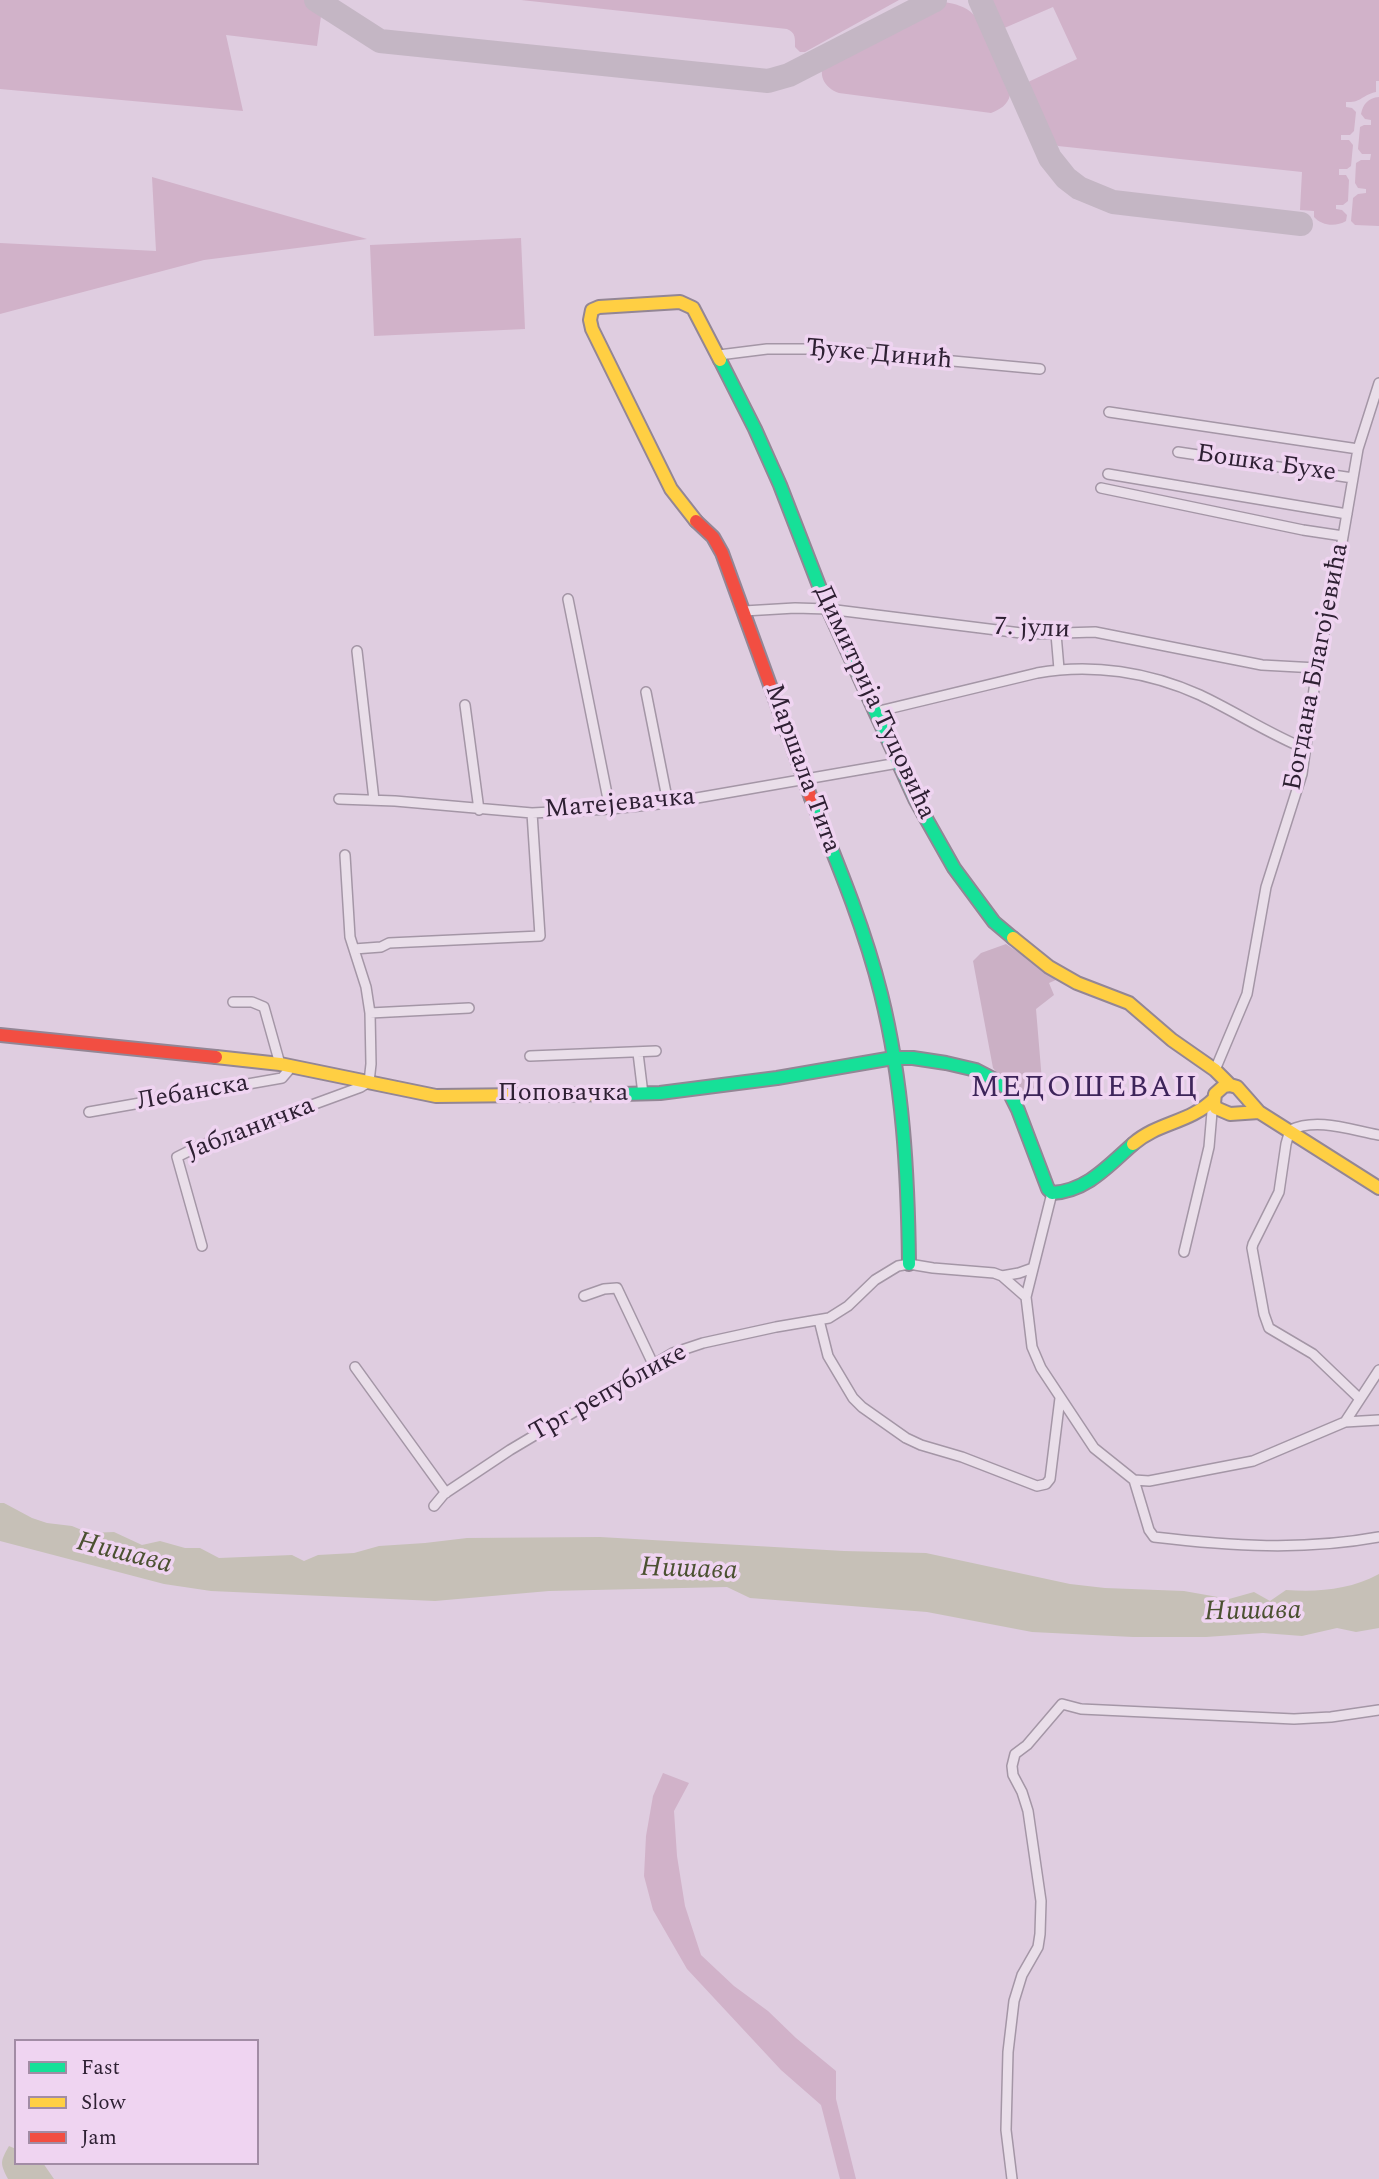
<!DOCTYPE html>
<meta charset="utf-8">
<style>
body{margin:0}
#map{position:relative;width:1379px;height:2179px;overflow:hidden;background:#dfcde0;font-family:Spectral,serif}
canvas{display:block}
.legend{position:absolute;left:14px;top:2039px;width:245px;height:126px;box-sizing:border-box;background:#efd4f1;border:2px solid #a28ca5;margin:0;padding:9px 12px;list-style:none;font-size:21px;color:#2e2033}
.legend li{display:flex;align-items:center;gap:14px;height:35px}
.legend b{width:35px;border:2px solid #a28ca5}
</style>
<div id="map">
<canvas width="1379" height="2179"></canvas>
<ul class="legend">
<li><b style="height:9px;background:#16e098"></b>Fast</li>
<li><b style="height:9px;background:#ffcf43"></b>Slow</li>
<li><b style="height:9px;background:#f24e42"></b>Jam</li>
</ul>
</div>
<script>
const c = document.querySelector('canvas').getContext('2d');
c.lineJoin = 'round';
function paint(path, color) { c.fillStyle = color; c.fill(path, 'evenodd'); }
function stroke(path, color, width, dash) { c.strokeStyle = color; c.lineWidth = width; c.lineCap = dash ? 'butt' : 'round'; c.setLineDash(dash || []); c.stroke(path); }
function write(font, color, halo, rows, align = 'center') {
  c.font = font + ' Spectral,serif'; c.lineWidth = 7; c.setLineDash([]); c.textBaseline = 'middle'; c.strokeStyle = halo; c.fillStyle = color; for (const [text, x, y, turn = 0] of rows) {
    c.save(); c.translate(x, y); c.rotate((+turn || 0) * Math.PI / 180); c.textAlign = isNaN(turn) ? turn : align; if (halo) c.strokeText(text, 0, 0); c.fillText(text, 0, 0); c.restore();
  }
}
const green = new Path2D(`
 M0,0H304L313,6L321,16L317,46L226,35L243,111L0,89Z
 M521,0H899L805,52H800L795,47C795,38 796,33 787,29Z
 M988,0H1379V81H1376V92C1362,95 1361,103 1346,102V107L1352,108L1356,112L1354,131L1350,135H1341V140H1349L1353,145L1351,166L1347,169H1339V175H1346L1349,180L1348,201L1343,205H1336V209L1342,210L1347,215L1346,221C1336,227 1322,226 1314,217V211L1300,210L1302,172L1058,146L1052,140L1026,83L1077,59L1053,7L1002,29Z
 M944,2C955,4 966,6 974,15C982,23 1011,85 1010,95C1008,105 999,110 991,113L839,93C824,88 816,73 827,60L935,3Z
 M1379,97V226L1355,225L1351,221L1353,198L1358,194L1366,193V189L1358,188L1355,183L1356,163L1361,160H1370L1371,154H1362L1358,149L1360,127L1364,125H1371V120L1365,119L1361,114C1363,104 1368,98 1379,97Z
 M152,177L367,239L204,260L0,314V243L156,251Z
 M521,238L525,329L374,336L370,245Z
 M663,1773L689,1783L674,1811L677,1856L685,1906L701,1955L734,1986L768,2011L796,2038L836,2071V2099L856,2179H840L821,2105L781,2070L687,1969L653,1910L644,1876L646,1836L653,1796Z`);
const cemetery = new Path2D(`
 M1006,944L1058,979L1049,983L1054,995L1036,1009L1042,1081L1020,1100L993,1068L973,961L981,953Z`);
const water = new Path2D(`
 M0,1503H4L32,1518L47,1523L72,1526L89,1533L114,1532L142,1545L160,1541L185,1548H200L219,1558L292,1555L304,1561L318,1555L354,1553L379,1546L425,1543L467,1538L600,1537L844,1551L926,1553L1070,1584L1105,1588L1184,1591L1229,1599L1254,1592L1270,1601L1286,1590C1319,1592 1349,1590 1379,1574V1628L1356,1632L1337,1628L1302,1636L1263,1633L1206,1637H1133L1032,1632L927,1612L750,1598L727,1587L549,1591L435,1601L211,1591L164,1584L0,1541Z
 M9,2146L16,2149V2163H43L54,2179H8C0,2163 0,2162 9,2146Z`);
const taxiway = new Path2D(`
 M316,0L380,41L768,81L789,75L935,0
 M980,0L1050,158L1066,178L1079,188L1113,202L1301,224`);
const street = new Path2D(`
 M719,355L767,349H822L1040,369
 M1109,412L1358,449
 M1178,452L1353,478
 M1108,474L1347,514
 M1101,488L1303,530L1343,536
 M568,599L610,809
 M744,611L795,608L828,609L1029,634L1095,632L1262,665L1317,668
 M1056,634L1059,669
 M357,651L374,800
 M646,692L668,803
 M465,705L479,810
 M875,712L1037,673C1092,663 1149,672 1200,695C1236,712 1269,734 1306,749
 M339,799L395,801L532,813L610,809L668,803L898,763
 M354,949L381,947L389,943L540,936L532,813
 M233,1002H252L264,1007L280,1064
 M370,1013L469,1008
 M638,1053L643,1094
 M530,1056L656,1051
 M1215,1070L1247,994L1266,887L1302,774L1317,668L1339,560L1358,449L1379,383
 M89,1112L282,1078L288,1071L289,1066
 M1052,1193L1026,1297L1032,1347L1041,1368L1094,1448L1134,1480L1149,1481L1253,1461L1345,1422L1379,1420
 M202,1246L177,1157L197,1147L361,1087L369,1082L371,1064L370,1013L366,987L350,937L345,855
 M1184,1252L1209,1147L1212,1112
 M1002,1276L1019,1273L1033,1268
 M584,1296L604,1289L617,1288L653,1364
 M819,1320L828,1356L853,1398L862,1407L906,1438L921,1445L962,1457L1037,1486L1046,1484L1050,1479L1060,1398
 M355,1367L446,1493
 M1360,1399L1313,1354L1269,1328L1264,1314L1252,1248L1253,1244L1279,1192L1286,1144L1290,1130C1317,1117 1351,1130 1379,1135
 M1345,1422L1379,1370
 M1134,1480L1149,1530L1154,1537C1230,1546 1303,1551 1379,1537
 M434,1506L444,1494L510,1450L673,1353L703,1343L776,1327L829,1318L848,1306L875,1280L898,1266L909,1264L933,1268L994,1273L1002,1276L1026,1297
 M1012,2179L1006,2130L1008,2052L1014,2001L1022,1975L1038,1947L1040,1934L1041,1901L1028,1811L1022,1792L1013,1775L1012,1766L1015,1754L1027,1745L1062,1704L1081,1709L1294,1719L1331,1717L1379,1710`);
const fast = new Path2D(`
 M720,360L755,429L780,485L828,609L915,799L954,868L994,922L1013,938
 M811,798C837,862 864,926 881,994C903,1082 908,1174 909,1264
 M621,1094L660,1093L777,1078L893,1058H913L946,1063L976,1070L1001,1083L1008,1090L1018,1110L1048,1189L1052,1193C1087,1191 1108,1166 1133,1144`);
const slow = new Path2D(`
 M696,521L671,489L592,329L590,320L592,310L599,307L680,302L693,308L720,360
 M1013,938L1049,967L1077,983L1129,1003L1172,1040L1215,1070L1230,1085L1237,1087L1259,1112L1379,1188
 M216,1057L280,1064L436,1096L621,1094
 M1230,1085L1224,1086L1215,1094L1214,1103L1216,1108L1230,1114L1259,1112
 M1133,1144C1158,1122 1190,1123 1214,1099`);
const jam = new Path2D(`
 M696,521L713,537L722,553L811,798
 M0,1035L216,1057`);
const streetNames = [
 ["Ђуке Динић",879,356,5],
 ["Бошка Бухе",1266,465,8],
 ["7. јули",1032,630,2],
 ["Богдана Благојевића",1318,667,-79],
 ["Димитрија Туцовића",873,703,65],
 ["Маршала Тита",801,769,70],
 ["Матејевачка",620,805,-5],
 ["Лебанска",193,1094,-10],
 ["Поповачка",563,1095],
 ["Јабланичка",251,1130,-21],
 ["Трг републике",609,1394,-29]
];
const waterNames = [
 ["Нишава",124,1555,14],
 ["Нишава",689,1571,2],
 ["Нишава",1253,1613,-1]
];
const quarterNames = [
 ["МЕДОШЕВАЦ",1085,1090]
];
paint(green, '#d1b2c9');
paint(cemetery, '#cbb0c5');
paint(water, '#c6c0b7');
stroke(taxiway, '#c4b6c4', 24);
stroke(street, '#a496a6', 12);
stroke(fast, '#938695', 16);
stroke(slow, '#938695', 16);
stroke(jam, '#938695', 16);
stroke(street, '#e9dee9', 9);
stroke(fast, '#16e098', 12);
stroke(slow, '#ffcf43', 12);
stroke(jam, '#f24e42', 12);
write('26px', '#2e2033', '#efd4f1', streetNames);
write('italic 28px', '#4b5131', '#efd4f1', waterNames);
c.letterSpacing = '2px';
write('30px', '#3d245a', '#efd4f1', quarterNames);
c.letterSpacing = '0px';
</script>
